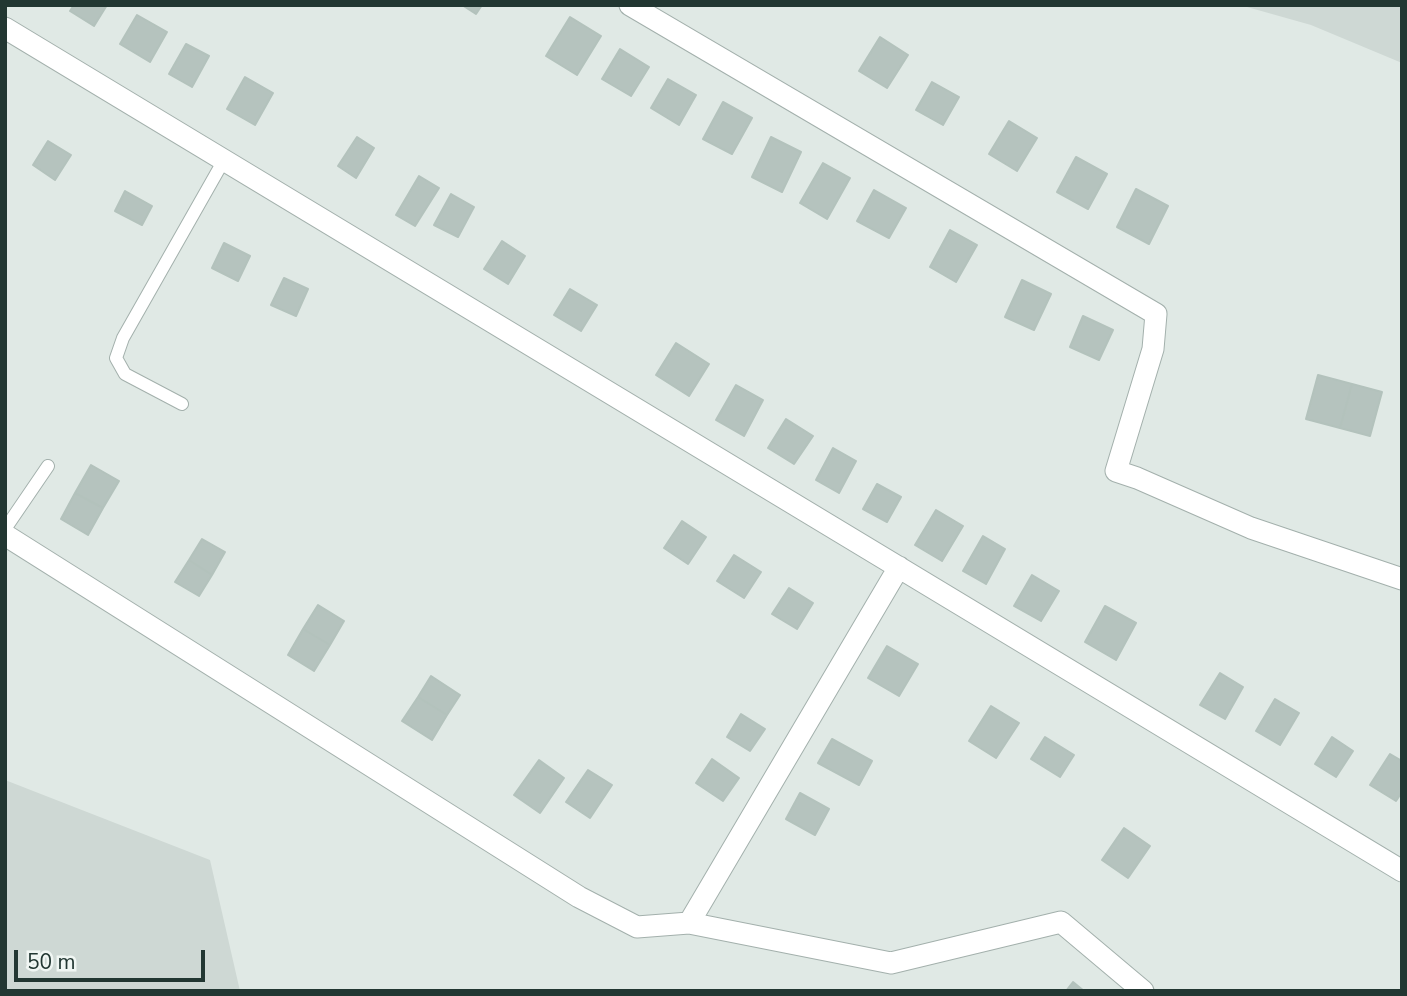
<!DOCTYPE html>
<style>
body{margin:0}
#map{position:relative;width:1407px;height:996px;overflow:hidden;background:#e0e9e5;font-family:"Nunito Sans",sans-serif}
canvas{display:block}
.frame{position:absolute;inset:0;border:7px solid #223732;pointer-events:none}
.scale{position:absolute;left:14px;top:950px;width:191px;height:32px;box-sizing:border-box;border:4px solid #223732;border-top:0;padding-left:9px;font-size:21px;line-height:24px;white-space:nowrap;color:#223732;-webkit-text-stroke:5px #f0f6f3;paint-order:stroke}
</style>
<div id="map">
<canvas width="1407" height="996"></canvas>
<div class="frame"></div>
<div class="scale">50 m</div>
</div>
<script>
const c = document.querySelector('canvas').getContext('2d');
c.lineJoin = 'round';
function paint(path, color) { c.fillStyle = color; c.fill(path, 'evenodd'); }
function stroke(path, color, width, dash) { c.strokeStyle = color; c.lineWidth = width; c.lineCap = dash ? 'butt' : 'round'; c.setLineDash(dash || []); c.stroke(path); }
const built = new Path2D(`
 M1240,5H1402V63L1311,25Z
 M5,780L210,860L240,991H5Z`);
const building = new Path2D(`
 M74,5H107L94,26L70,11Z
 M462,5H482L476,14Z
 M137,15L167,32L150,62L120,44Z
 M570,17L601,36L577,75L546,56Z
 M880,37L908,55L887,88L859,71Z
 M186,44L209,56L192,87L169,74Z
 M620,49L649,67L631,96L602,79Z
 M245,77L273,93L255,125L227,109Z
 M668,79L696,95L679,125L651,108Z
 M932,82L959,97L943,125L916,110Z
 M723,102L752,118L732,154L703,139Z
 M1009,121L1037,138L1017,171L989,154Z
 M357,137L374,148L356,178L338,166Z
 M771,137L801,152L782,192L752,177Z
 M48,141L71,155L55,180L33,165Z
 M1076,157L1107,174L1088,209L1057,192Z
 M823,163L850,178L827,219L800,203Z
 M419,176L439,188L415,226L396,215Z
 M1136,189L1168,206L1149,244L1117,227Z
 M874,190L906,208L889,238L857,221Z
 M125,191L152,206L142,225L115,211Z
 M451,194L474,207L458,237L434,225Z
 M950,230L977,245L956,282L930,267Z
 M502,241L525,256L508,284L484,269Z
 M224,243L250,256L238,281L212,268Z
 M284,278L308,289L296,316L271,305Z
 M1022,280L1051,294L1034,330L1005,317Z
 M570,289L597,305L581,331L554,315Z
 M1083,316L1113,330L1099,360L1070,347Z
 M676,343L709,364L689,396L656,375Z
 M1318,375L1352,384L1340,428L1306,419Z
 M1352,384L1382,392L1370,436L1340,428Z
 M736,385L763,400L744,436L716,420Z
 M786,419L813,436L794,464L768,448Z
 M833,448L856,461L839,493L816,480Z
 M91,465L119,481L103,508L75,493Z
 M877,484L901,497L887,522L863,509Z
 M75,493L103,508L88,535L61,519Z
 M936,510L963,526L942,561L915,545Z
 M682,521L706,537L688,564L664,548Z
 M983,536L1005,549L986,584L963,571Z
 M202,539L225,552L212,575L189,560Z
 M734,555L761,572L744,598L717,581Z
 M189,560L212,575L199,596L175,582Z
 M1032,575L1059,591L1041,621L1014,606Z
 M789,588L813,603L797,629L772,614Z
 M318,605L344,621L330,645L303,629Z
 M1105,606L1136,623L1116,660L1085,642Z
 M303,629L330,645L314,671L288,655Z
 M887,646L918,664L899,696L868,678Z
 M1220,673L1243,687L1225,719L1200,705Z
 M431,676L460,695L447,715L418,697Z
 M418,697L447,715L432,740L402,721Z
 M1275,699L1299,713L1280,745L1256,731Z
 M991,706L1019,723L996,758L969,741Z
 M741,714L765,729L750,751L727,737Z
 M1045,737L1074,755L1060,777L1031,759Z
 M1332,737L1353,751L1336,777L1315,764Z
 M832,739L872,761L859,785L818,763Z
 M1390,754L1402,761V792L1396,801L1370,785Z
 M712,759L739,778L723,801L696,783Z
 M539,760L564,778L540,813L514,795Z
 M588,770L612,785L590,818L566,802Z
 M800,793L829,809L815,835L786,819Z
 M1124,828L1150,846L1128,878L1102,860Z
 M1073,982L1084,991H1066Z`);
const lane = new Path2D(`
 M182,404L125,374L116,358L123,338L224,160
 M5,529L48,466`);
const street = new Path2D(`
 M630,5L1156,314L1153,349L1116,471L1137,478L1251,528L1402,579
 M5,28L1402,871
 M5,535L579,897L637,927L689,923L891,963L1061,922L1143,991
 M689,923L899,567`);
paint(built, '#ced8d4');
paint(building, '#b5c3be');
stroke(building, '#b3c2bc', 2);
stroke(lane, '#a3b0ac', 14);
stroke(street, '#a3b0ac', 23);
stroke(lane, '#fff', 12);
stroke(street, '#fff', 21);
</script>
